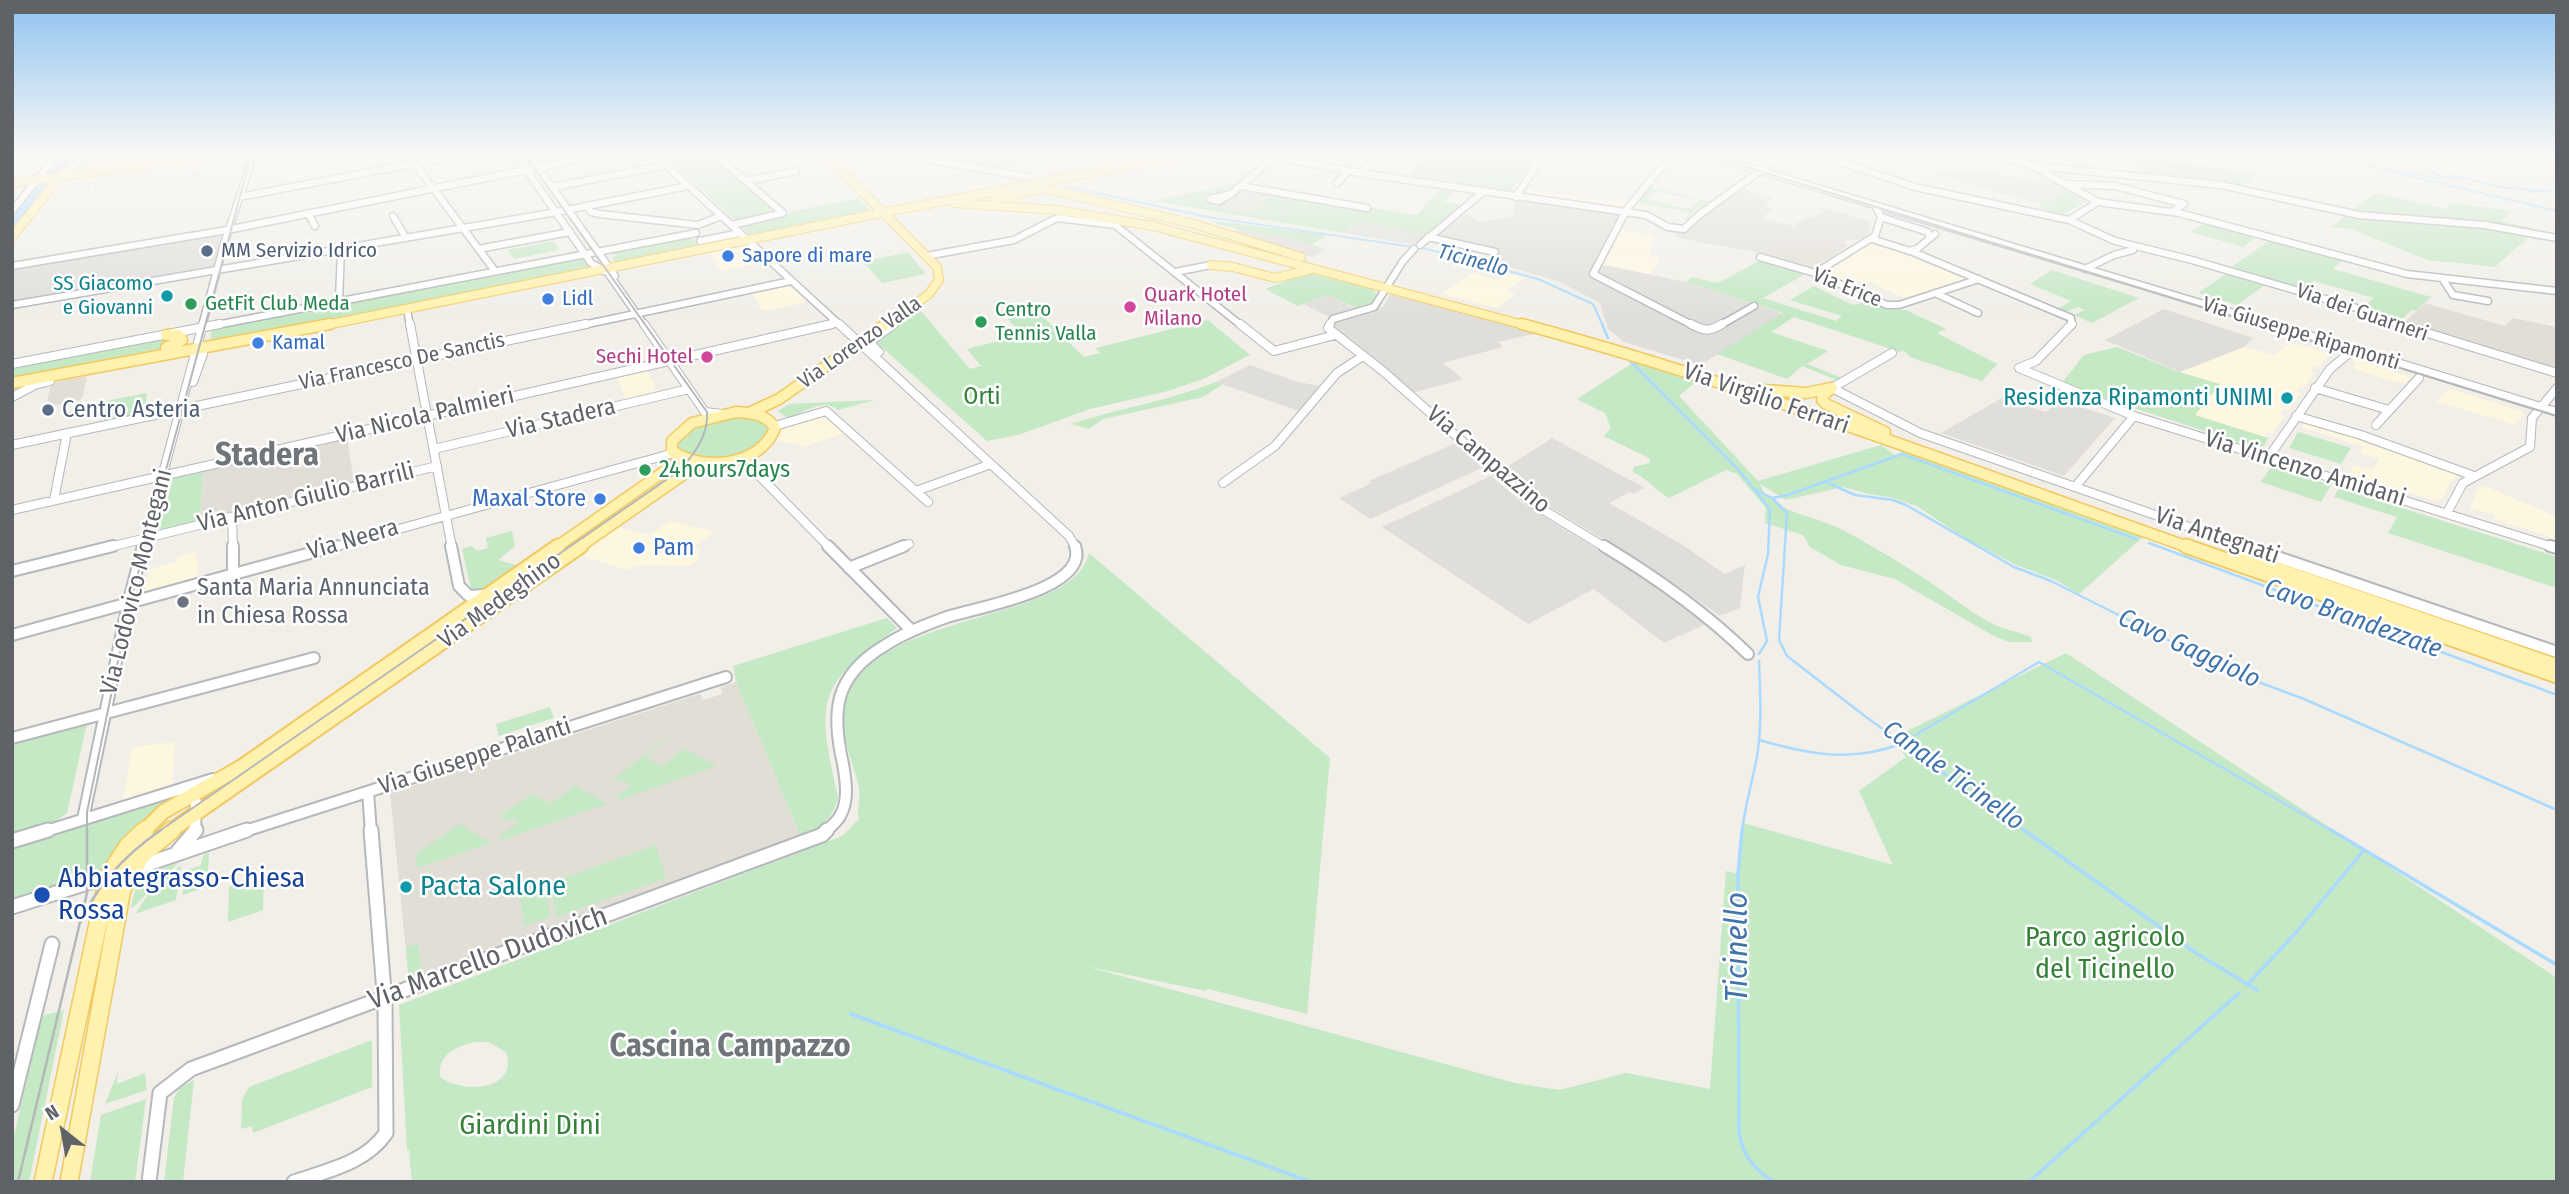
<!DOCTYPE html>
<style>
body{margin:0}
#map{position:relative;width:2569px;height:1194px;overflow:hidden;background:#f1efe8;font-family:"Fira Sans Condensed",sans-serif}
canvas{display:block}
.frame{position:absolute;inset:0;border:14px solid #5f6368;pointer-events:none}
.north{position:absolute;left:28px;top:1096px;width:70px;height:70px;-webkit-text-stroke:5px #fff;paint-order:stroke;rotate:329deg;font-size:19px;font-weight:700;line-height:28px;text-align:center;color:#5f6368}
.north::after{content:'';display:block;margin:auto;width:24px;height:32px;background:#5f6368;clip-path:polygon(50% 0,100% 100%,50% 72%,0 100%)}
</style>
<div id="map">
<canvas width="2569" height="1194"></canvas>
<div class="frame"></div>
<div class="north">N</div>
</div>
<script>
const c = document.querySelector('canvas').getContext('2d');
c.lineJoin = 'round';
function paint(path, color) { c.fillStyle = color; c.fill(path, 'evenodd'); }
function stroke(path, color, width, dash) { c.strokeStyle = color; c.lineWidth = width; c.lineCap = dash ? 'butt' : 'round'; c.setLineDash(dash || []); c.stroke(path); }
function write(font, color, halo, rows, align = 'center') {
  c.font = font + ' "Fira Sans Condensed",sans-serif'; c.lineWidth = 5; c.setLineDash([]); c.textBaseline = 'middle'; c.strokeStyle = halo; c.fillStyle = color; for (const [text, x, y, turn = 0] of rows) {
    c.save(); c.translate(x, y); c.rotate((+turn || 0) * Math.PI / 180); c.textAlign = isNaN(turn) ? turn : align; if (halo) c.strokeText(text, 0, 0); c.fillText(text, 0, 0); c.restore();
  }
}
const commercial = new Path2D(`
 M1096,152H1184L1110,166L1081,163Z
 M1528,190L1624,203L1619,209L1524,196Z
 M1617,229L1654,235L1649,256L1660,259L1650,274L1599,264Z
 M1871,243L1903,252L1902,254L1967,279L1905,298L1865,280L1855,283L1821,272Z
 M747,245L765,262L721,271L710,253Z
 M1472,273L1498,280L1507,273L1525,277L1507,290L1515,294L1497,308L1441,294Z
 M781,286H790L806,302L766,311L761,309L752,292Z
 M2290,342L2329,353L2318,367L2314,366L2310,371L2314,373L2304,388L2300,387L2296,392L2300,394L2288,410L2284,409L2280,415L2284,417L2272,434L2268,432L2265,437L2195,415L2219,384L2180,372L2244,347L2275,355Z
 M2354,359L2373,365L2410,377L2404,383L2388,380L2355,369L2353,367L2357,363L2352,361Z
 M647,370L657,393L627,401L616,376Z
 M2449,389L2521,411L2524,414L2515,425L2436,401Z
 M826,411L849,432L802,447L798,444L771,441L775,428Z
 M2304,422L2353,434L2364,443L2460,474L2450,482L2443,498L2436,500L2348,475L2354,465L2373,470L2379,459L2360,453L2364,447L2301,427Z
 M2483,485L2557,517V539L2494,519L2495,515L2470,508L2478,489Z
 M670,521L715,532L694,546L699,551V559L692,565L634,566L628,570L569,552L608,524L649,535Z
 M196,552L198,577L144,592L150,569L176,562L178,556Z
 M175,742L171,791L122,806L132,747Z`);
const industrial = new Path2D(`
 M1741,188L1773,198L1764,206L1773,209L1762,218L1794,226L1760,253L1679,238L1672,230H1688Z
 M1516,197L1626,212L1599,264L1686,282L1784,314L1700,365L1624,342L1608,329L1600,303L1560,282L1489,261L1498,251L1432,237L1467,214L1480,222L1513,216Z
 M1357,220L1429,235L1415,245L1345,233Z
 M1240,228L1299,240L1325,249L1312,257L1233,232Z
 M227,230L223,236L217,265L12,302V266Z
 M1390,294L1538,333L1498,342L1503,347L1443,363L1463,379L1412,393L1334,327L1335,321L1383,307Z
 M1327,295L1357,309L1329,317L1304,304Z
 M2164,309L2253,338L2244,347L2180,372L2105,340Z
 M1250,365L1294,381L1319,386L1299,411L1216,382Z
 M2002,398L2046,412L2059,400L2115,418L2064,476L1941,433Z
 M1552,438L1645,488L1633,494L1629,492L1609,503L1681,544L1725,574L1745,565L1740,608L1720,616L1652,568L1538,500L1502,470Z
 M1456,443L1482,468L1370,519L1339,498L1372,483L1369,481Z
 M1491,476L1525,505L1639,575L1706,624L1664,643L1594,589L1528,624L1382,527Z`);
const education = new Path2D(`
 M933,152H1028L1036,153L1009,171L924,157Z
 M1952,169L2055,182L2070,190L2043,205L1936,175Z
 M1243,188L1274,192L1251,213L1220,208Z
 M1829,209L1871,222L1869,233L1863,239L1846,240L1843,243L1848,245L1835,255L1808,269L1760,253L1805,217L1811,218Z
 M2425,303L2505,326L2513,318L2557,327V370L2404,323Z
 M87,376L83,396L79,401L46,407L51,383Z
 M347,437L354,482L200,520L203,471Z
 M736,682L801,837L409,981L390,793L700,694L703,700L722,694L721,687Z`);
const green = new Path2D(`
 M660,152H706L777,214L737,222Z
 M1430,152L1475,156L1454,181L1409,175Z
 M1477,152H1514L1524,159L1527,168L1510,193L1455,183Z
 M2075,152H2107L2258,174L2240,186L2137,176L2140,162Z
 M1237,183L1227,192L1208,196L1206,200L1210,202L1228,201L1221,208L1251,213L1274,192L1417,215L1439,189L1453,191L1445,202L1466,205L1426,235L1357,220L1345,233L1152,201Z
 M1648,186L1709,202L1694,210L1688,220L1685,219L1690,212L1635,203ZM1658,191L1698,200L1699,201L1687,209L1647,199Z
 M2070,190L2087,201L2064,214L2037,208Z
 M2376,193L2446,209L2451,203L2512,211L2501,221L2537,229L2350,211Z
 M859,198L871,212L751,236L741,226L783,218L790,212Z
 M2347,215L2480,226L2531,235L2495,267L2427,260L2351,229L2331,227Z
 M1215,221L1327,235L1312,245C1281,234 1247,233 1216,224Z
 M2204,223L2256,238L2243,247L2191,232Z
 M687,237L694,239L697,247L616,263L612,257L616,256L615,254L608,253Z
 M2270,240L2343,260L2333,269L2431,297L2416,311L2412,310L2399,321L2363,307L2374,298L2314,281L2302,290L2230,268Z
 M554,241L559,250L514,259L507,250Z
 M908,252L926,274L882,283L863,262Z
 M584,256L591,267L582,271L263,333L210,339L213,328Z
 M1761,260L1805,274L1763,298L1836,321L1842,316L1790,300L1814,286L1853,305L1867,301L1889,310H1906L1946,329L1937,333L1997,364L1982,381L1910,357L1903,350L1900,352L1794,317L1771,332L1828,351L1807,364L1842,378L1837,380L1802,366L1787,379L1717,354L1783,313L1686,282L1692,277L1718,283Z
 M2052,270L2139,298L2092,323L2074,315L2085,310L2078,307L2065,312L2058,309L2071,301L2030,284Z
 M1306,273L1372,288L1377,295L1372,304L1359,309L1327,295L1298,306L1265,289Z
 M2226,274L2264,286L2237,305L2198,293Z
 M920,310L970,369L981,366L967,349L1022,335L1008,319L1038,312L1084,357L1100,353L1096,348L1208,320L1250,355L1203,379L1168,391L1090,409L1018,435L987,441L877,343L880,337Z
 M172,337L164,348L12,377V366Z
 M2117,347L2176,371L2220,384L2195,415L2268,438L2264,446L2253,447L2061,384L2084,355Z
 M1636,361L1698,380L1679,396L1758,481L1881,445L1895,455L1905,451L2143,537L2079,594L2056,580L2016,565L1966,539L1917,506L1890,497L1869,494L1843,487L1786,500L1760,484C1768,511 1818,517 1841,529C1867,543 1894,559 1919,575C1945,591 1967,611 1995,625C2006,630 2019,632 2031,637L2032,642H2009L1994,636L1895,579L1841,565L1810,547L1803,535L1765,523L1766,508L1737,474L1726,470L1669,498C1655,490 1648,479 1633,472L1634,467L1650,463L1649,458L1604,436L1611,428L1605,413L1577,399Z
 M1216,382L1223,384L1203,397L1103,419L1089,429L1071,424C1119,408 1169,401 1216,382Z
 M147,393L144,414L104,422L106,401Z
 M875,400L838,410C822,397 802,414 787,418L778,411L789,404Z
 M725,415L763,419L772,431L750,453L705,461L677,452L676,440L689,427Z
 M2298,432L2351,448L2341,464L2289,448Z
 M2272,466L2331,485L2321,502L2261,482Z
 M203,471L200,520L159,531L173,478Z
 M2339,488L2557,557V588L2388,533L2397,517L2334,497Z
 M512,531L515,546L498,560L519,566L486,589H471L462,549L471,546L477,551L488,548L486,538Z
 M1089,553L1330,758L1307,1014L1208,989L1206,991L1085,966L1515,1083L1559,1090L1626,1073L1710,1089L1726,871L1739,874L1743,823L1893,865L1859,791L1906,757L1891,739L2066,653L2557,978V1182H412L409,1150H407L399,1005L842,836L859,819C856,809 861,799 859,788C855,765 840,739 843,715C855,606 1073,629 1089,553ZM475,1042H489L506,1052C519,1091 463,1094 440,1077C437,1055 456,1046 475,1042Z
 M887,618L897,628C814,687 817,701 838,797C834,819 819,828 801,837L736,682L733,666Z
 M550,707L554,718L499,736L496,724Z
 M87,723L67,813L56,821L12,834V743Z
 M674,733L645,758L663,766L684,749L717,766L619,800L617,796L632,784L613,779Z
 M575,785L607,804L501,840L500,836L519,822L513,818L508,821L500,816L532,794L551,804Z
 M168,797H180L101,876L12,902V843Z
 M460,824L491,843L417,868L416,854Z
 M656,845L666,878L557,917L550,883Z
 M209,853L207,887L182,895L186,870L200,866L204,854Z
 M178,863L131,909C136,874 147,873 178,863Z
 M181,865L176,900L135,914L150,892Z
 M264,875L263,910L228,922L229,886Z
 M545,886L551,916L525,926L519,896Z
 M418,943L422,976L409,981L406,948Z
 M64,1010L29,1182H12V1144L42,1016Z
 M372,1040V1087L253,1133L252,1126L241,1129L242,1100L249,1087Z
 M118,1072L117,1084L145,1073L147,1090L105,1104Z
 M194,1080L183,1182H164L174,1097L181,1087Z
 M146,1099L135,1182H90L101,1115Z`);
const water = new Path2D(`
 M67,152H76L12,229V219L19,209Z`);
const streamFar2 = new Path2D(`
 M2293,152L2435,178L2457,176L2500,187L2557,192
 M2305,152L2329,156
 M2415,152C2428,171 2437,179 2461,179
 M2372,167L2557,211
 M1068,187L1208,217L1427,249L1538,279L1593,304L1603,326
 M2526,192L2543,191`);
const streamFar1 = new Path2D(`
 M1602,324L1608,338
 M1627,358L1737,468L1770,509L1768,554L1758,597L1767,641L1759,654
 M1826,482L1855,495L1893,500L1906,505L2014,567L2051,581L2234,673L2304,699L2557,810
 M1756,490L1772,498L1788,495L1902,454L2136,539
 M1772,498L1787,513L1779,640L1787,656L1866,717L2026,832
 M2149,543L2557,695
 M1759,740C1808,754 1851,763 1900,744
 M1905,741L2039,662L2334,832
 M1742,832C1745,803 1754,778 1758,750C1762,720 1760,691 1759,661`);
const stream = new Path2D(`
 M1742,830L1738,875L1739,1132C1743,1157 1754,1169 1774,1182
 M2024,830L2196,953L2257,990
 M2331,830L2557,965
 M2247,985L2293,936L2364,850
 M851,1014L1311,1182
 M2029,1182L2239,993`);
const minorFar3 = new Path2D(`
 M406,152L495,271
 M514,152L591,263L608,273L645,326
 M527,152L615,276
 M652,152L841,326
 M712,152L783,213L732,225
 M884,152L1029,177
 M1252,152L1360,173L1646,215L1668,227L1684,229L1699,215L1786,152
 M1674,152L1627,209L1593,274L1694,326
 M1698,152L2277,326
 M1810,152L1915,187L2069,220L2115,241L2192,260L2360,309L2403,326
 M1920,152H1925
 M1969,152L2029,164L2098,202L2179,213L2407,274L2557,291
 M2038,166L2221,185L2359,215L2485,225L2557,238
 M65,171L95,152
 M1360,173L1380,152
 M746,181L796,171
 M1337,183L1346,173
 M2068,184L2115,186L2184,204L2173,211
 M1241,186L1367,208
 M553,187L666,165
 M1231,194L1275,156
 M1231,194L1219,201L1210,199Z
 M239,197L475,152
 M1516,197L1535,167L1533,161L1522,152
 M587,206L591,212L600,214L698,225L721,216
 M12,211L59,152
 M308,213L315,226
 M393,216L406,238
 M1881,217L1928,232L1930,237
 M2069,220L2098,202
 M1428,237L1495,252
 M1872,239L1913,252L2071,318V326
 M700,241L740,233
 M1420,245L1483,192
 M478,249L570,232
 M1909,251L1917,249L1935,234
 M926,256L1014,240L1057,218L1115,225L1242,326
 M1760,257L1815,273L1887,305H1899L1979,279
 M12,266L227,230L615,152
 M2085,269L2114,255L2133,250L2131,246
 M1175,272L1211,265
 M1815,273L1875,236L1881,217L1876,207
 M2444,281L2453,295L2488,301
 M1935,293L1978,313
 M339,301L341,249
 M12,305L557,212L688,186
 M407,309L410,326
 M202,326L224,244L250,166L249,158
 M211,326L696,233
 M578,326L791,281
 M824,326L837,323
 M892,326L900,315
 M1329,326L1333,319L1374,307L1403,261L1414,249
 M1719,326L1754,306`);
const minorFar2 = new Path2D(`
 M410,324L452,548
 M644,324L705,412L722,414
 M839,324L1069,536L1076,548
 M1240,324L1274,351L1335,335
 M1330,324L1328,328L1384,372L1532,503L1606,548
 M1691,324C1704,331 1709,332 1722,324
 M2072,324L2036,361L2019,368L2134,416L2556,548
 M2271,324L2557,412
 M2398,324L2557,373
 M879,352L872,345V340L894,324
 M12,364L220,324
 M193,382L203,354L196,351
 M1832,388L1920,433L2250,548
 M1832,388L1892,353
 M2315,388L2389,410
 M12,397L35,385L50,381
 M2296,416L2361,435L2474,476
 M2376,425L2419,378
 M775,426L826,411L928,502
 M12,445L586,324
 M434,449L689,389
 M742,458L830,548
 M2268,458L2330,369L2347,355
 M1223,483L1275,446L1337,373L1363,356
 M2075,487L2134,416
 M916,491L991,464
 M54,500L67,433
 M12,510L832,324
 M2447,513L2463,483L2530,447L2532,418L2557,388
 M232,517L233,548
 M106,548L437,466
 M143,548L203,324
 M330,548L674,453
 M900,548L909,544`);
const minorFar1 = new Path2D(`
 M233,546V574
 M451,546L459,586L469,596L485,595
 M828,546L912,631
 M1604,546C1657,578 1704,611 1748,654
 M2245,546L2557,652
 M2550,546L2557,548
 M849,568L904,546
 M12,571L113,546
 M12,635L336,546
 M12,738L314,658
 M368,792L371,832
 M187,794L196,802L195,832
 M83,819L128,604L143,546
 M43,832L213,779
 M242,832L726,677
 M825,832C830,827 837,822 840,816C849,801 846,781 843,764C831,712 834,676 884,646C904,633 925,625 947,617C974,608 1091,589 1075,546`);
const minor = new Path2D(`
 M12,841L48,830
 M178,851L196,830
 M133,869L247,830
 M12,907L109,876
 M12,1105L52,944
 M149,1182L160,1093L191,1069L822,835L827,830
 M294,1182C326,1171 366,1163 386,1133L385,1004L371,830`);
const majorFar3 = new Path2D(`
 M823,152L937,267L939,280L928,295L884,326
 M12,183L238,152
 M1020,186H1033L1194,224L1301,257
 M994,200L1041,189
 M954,203L1057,210L1153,226L1528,326
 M12,237L62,174
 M1211,265L1233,267L1275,278L1309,270
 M321,326L891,211L1202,152`);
const majorFar2 = new Path2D(`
 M1522,324C1749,385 1970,470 2191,548
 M166,335H179L182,340L166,348
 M12,383L330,324
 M1832,388L1823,395L1822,400L1826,404L1885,432
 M1765,390L1806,393L1831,388
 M736,412C752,413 766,414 775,428C761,466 703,472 672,451V441L692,423Z
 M749,413L779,399L886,324
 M555,548L682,459
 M578,548L700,463`);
const majorFar1 = new Path2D(`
 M2186,546L2557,676
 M2238,556L2557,666
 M143,832L163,812L241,767L558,546
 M169,832L581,546`);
const major = new Path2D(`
 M43,1182L108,877L128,846L145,830
 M69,1182L122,889L141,855L172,830`);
const tramFar1 = new Path2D(`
 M1697,152L2557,416
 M87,832V812L130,603L252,152
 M158,832L673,475C691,460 709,437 707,412L523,152`);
const tram = new Path2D(`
 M79,925C96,886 126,854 161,830
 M18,1182L87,893V830`);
const rail = new Path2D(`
 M12,201L342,152`);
const markers = [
 [207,251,7,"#5c6f8a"],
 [728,256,7,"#3f7fe0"],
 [167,296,7,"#0f9aa8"],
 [548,299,7,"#3f7fe0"],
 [191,304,7,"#2e9e5b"],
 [1130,307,7,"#d1479c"],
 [981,322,7,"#2e9e5b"],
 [258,343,7,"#3f7fe0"],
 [707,357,7,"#d1479c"],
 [2287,398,7,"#0f9aa8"],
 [48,410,7,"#5c6f8a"],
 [645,470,7,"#2e9e5b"],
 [600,499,7,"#3f7fe0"],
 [639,548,7,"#3f7fe0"],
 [183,602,7,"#6b7280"],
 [406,887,7,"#0f9aa8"],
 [42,895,9,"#1a4fb4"]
];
const farServicenames = [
 ["MM Servizio Idrico",221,251]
];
const farShopnames = [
 ["Sapore di mare",742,256],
 ["Lidl",562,299],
 ["Kamal",272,343]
];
const farWaternames = [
 ["Ticinello",1473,261,15]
];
const farCulturenames = [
 ["SS Giacomo",153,284],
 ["e Giovanni",153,308]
];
const farStreetnames = [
 ["Via Erice",1847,288,22],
 ["Via dei Guarneri",2362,313,19],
 ["Via Giuseppe Ripamonti",2301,334,17],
 ["Via Lorenzo Valla",860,343,-35],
 ["Via Francesco De Sanctis",402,362,-12]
];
const farHotelnames = [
 ["Quark Hotel",1144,295],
 ["Milano",1144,319],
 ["Sechi Hotel",693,357,"right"]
];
const farLeisurenames = [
 ["GetFit Club Meda",205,304],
 ["Centro",995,310],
 ["Tennis Valla",995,334]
];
const parkNames = [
 ["Orti",982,397]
];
const cultureNames = [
 ["Residenza Ripamonti UNIMI",2273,398]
];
const streetNames = [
 ["Via Virgilio Ferrari",1766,399,19],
 ["Via Nicola Palmieri",425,416,-13],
 ["Via Stadera",561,419,-13],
 ["Via Campazzino",1488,460,40],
 ["Via Vincenzo Amidani",2305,469,17],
 ["Via Anton Giulio Barrili",306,498,-14],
 ["Via Antegnati",2217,536,19],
 ["Via Neera",353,540,-16],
 ["Via Lodovico Montegani",137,582,-76],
 ["Via Medeghino",500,601,-36],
 ["Via Giuseppe Palanti",475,757,-18]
];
const serviceNames = [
 ["Centro Asteria",62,410]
];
const leisureNames = [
 ["24hours7days",659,470]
];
const shopNames = [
 ["Maxal Store",586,499],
 ["Pam",653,548,"left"]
];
const worshipNames = [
 ["Santa Maria Annunciata",197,588],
 ["in Chiesa Rossa",197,616]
];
const waterNames = [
 ["Cavo Brandezzate",2353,619,20],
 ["Cavo Gaggiolo",2189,649,25],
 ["Canale Ticinello",1953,776,36]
];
const nearTransitnames = [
 ["Abbiategrasso-Chiesa",58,879],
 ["Rossa",58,911]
];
const nearCulturenames = [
 ["Pacta Salone",420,887]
];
const nearParknames = [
 ["Parco agricolo",2105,938],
 ["del Ticinello",2105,970],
 ["Giardini Dini",530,1126]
];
const nearStreetnames = [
 ["Via Marcello Dudovich",488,959,-20]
];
const districtNames = [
 ["Stadera",267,456]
];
const nearWaternames = [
 ["Ticinello",1738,947,-90]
];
const nearNeighbourhoodnames = [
 ["Cascina Campazzo",730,1047]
];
paint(commercial, '#fef7e0');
paint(industrial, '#e0deda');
paint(education, '#e1ded6');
paint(green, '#c5e8c5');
paint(water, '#aadaff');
stroke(streamFar2, '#aadaff', 2);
stroke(streamFar1, '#aadaff', 2.5);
stroke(stream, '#aadaff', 3.5);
stroke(minorFar3, '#b5b8bc', 9);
stroke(minorFar2, '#b5b8bc', 10);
stroke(minorFar1, '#b5b8bc', 14);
stroke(minor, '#b5b8bc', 17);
stroke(majorFar3, '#f2c960', 10);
stroke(majorFar2, '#f2c960', 13);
stroke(majorFar1, '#f2c960', 17);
stroke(major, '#f2c960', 20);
stroke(minorFar3, '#fff', 6);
stroke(minorFar2, '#fff', 8);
stroke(minorFar1, '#fff', 10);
stroke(minor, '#fff', 13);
stroke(majorFar3, '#fff2af', 8);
stroke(majorFar2, '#fff2af', 10);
stroke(majorFar1, '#fff2af', 13);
stroke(major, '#fff2af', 17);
stroke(tramFar1, '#b6b7b8', 2);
stroke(tram, '#b6b7b8', 2.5);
stroke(rail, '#b6b7b8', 2, [1, 6]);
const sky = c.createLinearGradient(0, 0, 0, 319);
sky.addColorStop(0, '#8fc3f1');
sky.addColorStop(0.48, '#f9f8f5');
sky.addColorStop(1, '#f9f8f500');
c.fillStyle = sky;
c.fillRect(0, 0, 2569, 319);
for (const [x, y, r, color] of markers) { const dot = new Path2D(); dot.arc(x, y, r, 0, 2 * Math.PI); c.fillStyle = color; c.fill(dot); stroke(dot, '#fff', 2.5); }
write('21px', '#4e5e75', '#fff', farServicenames, 'left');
write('21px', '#366cbe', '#fff', farShopnames, 'left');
write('italic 21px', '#4174aa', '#fff', farWaternames);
write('21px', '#0d838f', '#fff', farCulturenames, 'right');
write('21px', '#5f6368', '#fff', farStreetnames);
write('21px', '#b23c85', '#fff', farHotelnames, 'left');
write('21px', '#27864d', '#fff', farLeisurenames, 'left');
write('24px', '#348238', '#fff', parkNames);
write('24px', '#0d838f', '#fff', cultureNames, 'right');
write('24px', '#5f6368', '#fff', streetNames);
write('24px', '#4e5e75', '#fff', serviceNames, 'left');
write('24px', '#27864d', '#fff', leisureNames, 'left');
write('24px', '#366cbe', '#fff', shopNames, 'right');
write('24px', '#5b616d', '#fff', worshipNames, 'left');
write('italic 26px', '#4174aa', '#fff', waterNames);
write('28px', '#164399', '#fff', nearTransitnames, 'left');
write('28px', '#0d838f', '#fff', nearCulturenames, 'left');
write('28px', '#348238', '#fff', nearParknames);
write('28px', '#5f6368', '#fff', nearStreetnames);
write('bold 32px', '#70757a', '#fff', districtNames);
write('italic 32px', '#4174aa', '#fff', nearWaternames);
write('bold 32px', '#70757a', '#fff', nearNeighbourhoodnames);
</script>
